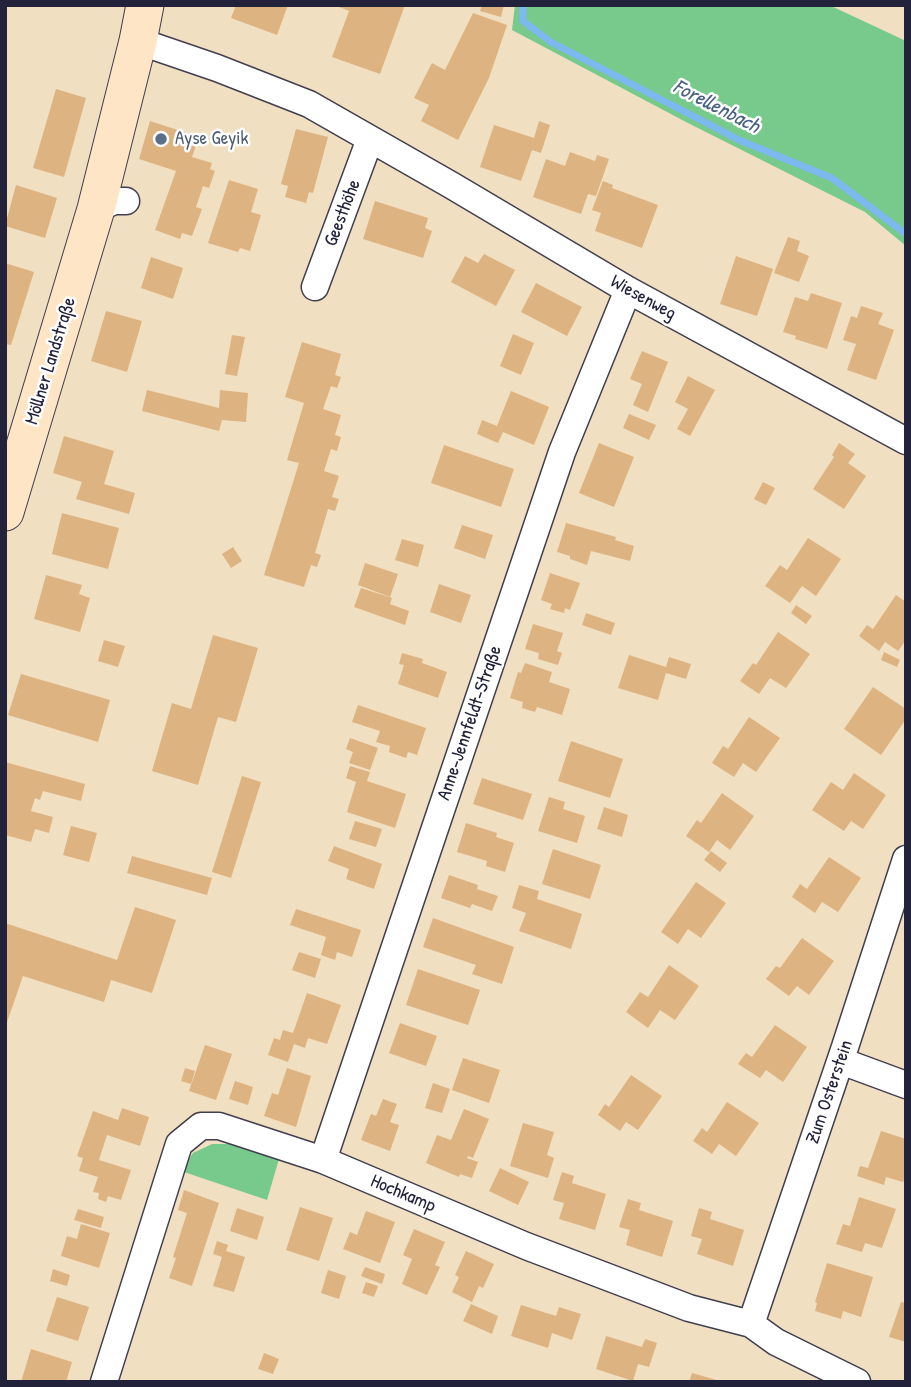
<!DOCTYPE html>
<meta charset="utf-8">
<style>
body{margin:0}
#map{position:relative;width:911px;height:1387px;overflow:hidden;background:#f1dfc1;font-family:"Patrick Hand",sans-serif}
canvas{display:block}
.frame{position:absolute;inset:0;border:7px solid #22223b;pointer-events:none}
</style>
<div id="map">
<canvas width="911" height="1387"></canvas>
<div class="frame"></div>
</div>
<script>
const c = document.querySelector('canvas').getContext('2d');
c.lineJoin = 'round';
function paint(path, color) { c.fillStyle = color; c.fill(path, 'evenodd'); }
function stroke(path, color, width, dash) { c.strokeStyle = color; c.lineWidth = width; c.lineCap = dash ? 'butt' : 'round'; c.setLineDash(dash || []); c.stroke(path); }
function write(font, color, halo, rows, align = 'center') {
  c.font = font + ' "Patrick Hand",sans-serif'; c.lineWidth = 5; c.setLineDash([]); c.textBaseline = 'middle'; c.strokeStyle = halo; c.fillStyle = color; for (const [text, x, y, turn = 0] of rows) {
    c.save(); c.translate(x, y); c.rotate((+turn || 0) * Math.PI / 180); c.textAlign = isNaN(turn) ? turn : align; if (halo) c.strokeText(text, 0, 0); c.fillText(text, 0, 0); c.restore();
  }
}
const green = new Path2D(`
 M515,5H829L906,41V246L865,212L686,122L512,30Z
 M212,1144H231L279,1159L267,1200L181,1171L193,1153Z`);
const stream = new Path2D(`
 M523,5V21L551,42L739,140L832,178L906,234`);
const building = new Path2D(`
 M236,5H288L277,35L231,18Z
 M334,5H405L380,74L332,57L349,11Z
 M482,5H504L501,17L480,11Z
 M473,13L507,25L489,78L458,140L421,121L429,105L414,98L432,63L445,70Z
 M56,89L86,98L64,177L33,168Z
 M150,121L199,137L192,157L212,163L210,169L215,171L209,188L203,186L196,207L202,209L192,236L182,233L180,239L155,230L176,171L139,159Z
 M539,121L550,125L541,153L532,150L521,181L480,167L494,125L534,138Z
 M296,129L328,137L313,193L309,192L306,203L285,197L288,186L281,184Z
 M570,152L595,161L597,155L609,159L596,196L588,194L581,214L533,197L546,159L565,166Z
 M229,180L258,189L251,212L261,215L250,251L240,248L238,252L208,243Z
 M603,181L613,185L612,188L658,205L642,248L595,231L601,213L592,210Z
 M16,185L57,198L45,238L5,226Z
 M375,201L428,218L425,228L432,231L423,258L363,239Z
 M788,237L800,241L797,251L809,256L799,282L774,273Z
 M484,254L515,270L496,306L451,282L465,256L478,263Z
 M736,256L773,269L757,316L720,304Z
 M151,257L183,268L173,299L141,288Z
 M5,263L34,272L11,345L5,344Z
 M536,283L582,307L567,336L521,312Z
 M811,293L842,303L827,349L795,339L796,336L783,332L795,297L808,301Z
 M861,306L883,313L878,324L894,330L876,380L847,370L856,344L843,340L851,316L857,318Z
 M106,311L142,321L127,372L91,361Z
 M513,334L534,343L521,375L500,366Z
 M232,335L245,337L237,376L225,374Z
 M302,342L341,354L335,375L341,377L337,388L331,386L323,409L341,415L335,435L341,437L337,451L331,449L324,471L339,476L332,497L339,499L335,511L328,509L315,553L321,555L317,567L311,565L304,587L264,575L299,463L287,460L304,403L285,397Z
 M642,351L668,362L648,412L633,405L642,384L630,379Z
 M688,376L715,390L690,436L677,429L688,409L675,402Z
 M147,390L219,408L220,390L248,393L246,422L222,420L219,431L142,411Z
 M511,391L549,407L534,445L503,432L498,443L477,434L482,420L497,426Z
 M629,414L656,425L649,440L623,428Z
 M64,436L114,451L104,484L135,493L129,514L76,499L82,482L53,473Z
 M599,443L634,457L614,507L579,493Z
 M839,443L855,454L848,463L866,476L844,509L813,489L834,457L832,455Z
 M444,445L514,469L501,507L431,483Z
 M763,482L775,488L766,505L754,499Z
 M62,513L119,528L108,569L52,554Z
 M566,523L616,537L615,540L634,546L630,561L591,551L587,565L570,559V556L557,552Z
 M462,525L493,535L485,559L454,548Z
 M808,538L841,559L816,596L802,586L790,603L765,586L780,565L787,570Z
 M402,539L424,545L418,567L395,560Z
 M233,547L242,561L231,568L222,554Z
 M365,563L398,574L390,597L358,585Z
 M550,573L580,583L570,610L565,608L564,613L550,609L552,604L541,600Z
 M46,575L82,585L79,594L90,598L80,632L34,619Z
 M439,584L471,595L461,623L430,612Z
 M361,588L392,598L390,604L409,611L405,625L354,607Z
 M896,595L906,602V640L898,651L885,642L879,651L859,636L867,625L873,629Z
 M796,605L812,616L806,624L791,613Z
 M586,613L615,623L611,635L582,625Z
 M533,624L563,633L557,651L562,653L558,665L538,659L539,653L525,649Z
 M778,632L810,654L786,688L770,678L759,694L740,681L753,663L756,665Z
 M213,635L258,648L236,722L218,717L198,785L152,771L172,703L191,709Z
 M104,640L125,646L118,667L98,661Z
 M884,652L900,660L897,667L881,660Z
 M402,653L423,659L422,663L447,672L438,698L398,684L404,665L399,664Z
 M629,655L666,667L669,657L691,664L686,679L666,673L658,700L618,688Z
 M525,663L552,672L549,682L570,689L562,715L537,707L535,712L522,708L523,702L510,698L518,672L521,673Z
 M21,674L110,700L98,742L8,715Z
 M873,687L906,709V719L881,755L844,729Z
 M358,705L426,728L417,755L408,752L406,758L389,752L390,746L376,742L380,731L352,722Z
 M749,717L780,738L756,772L743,763L734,777L712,763L723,746L728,749Z
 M350,738L378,748L370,770L349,763L353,752L346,749Z
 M571,741L623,759L610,798L558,781Z
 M5,762L85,784L81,801L43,791L40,800L35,798L31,811L53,817L49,833L35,829L31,842L5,835V794L7,786L5,785Z
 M350,766L370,772L367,781L406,794L395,828L347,812L356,782L346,778Z
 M854,773L886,795L863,829L851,821L844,831L812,810L831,782L843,790Z
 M242,776L261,782L231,878L212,872Z
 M482,778L532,794L523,820L473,804Z
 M722,793L754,816L730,850L717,840L709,852L686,836L697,820L701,823Z
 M549,797L565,802L563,809L585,816L577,843L538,831Z
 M604,807L628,815L622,837L597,829Z
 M355,821L382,829L376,847L349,839Z
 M466,823L497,833L496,837L514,843L505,872L486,866L487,861L457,852Z
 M71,826L97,833L89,862L63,855Z
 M334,846L382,864L374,889L346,879L349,869L328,861Z
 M553,849L601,865L590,899L542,884Z
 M711,851L727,863L720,872L704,860Z
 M132,856L212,878L207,895L127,873Z
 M829,857L861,878L838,912L822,902L815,913L792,897L800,884L807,889Z
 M449,875L478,885L477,889L498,896L492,911L472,904L470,908L441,898Z
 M696,882L726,903L701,938L688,929L678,944L661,932Z
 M519,885L539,891L537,899L582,914L571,949L519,931L526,913L512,908Z
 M135,907L176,920L152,993L111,980L104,1002L23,976L5,1028V923L117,960Z
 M296,909L361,930L352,957L337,952L335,960L321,955L326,937L290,925Z
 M433,918L514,947L502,984L472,974L476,965L423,947Z
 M802,938L834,961L809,995L797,986L789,996L766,979L776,966L780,968Z
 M299,952L321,959L315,978L292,970Z
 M669,965L699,986L675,1020L660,1010L648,1028L626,1012L640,992L648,997Z
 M418,969L480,990L468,1025L406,1005Z
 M307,993L341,1005L327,1044L308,1038L305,1048L294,1044L288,1062L268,1055L274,1038L280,1040L283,1030L293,1033Z
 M400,1023L437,1036L426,1066L389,1053Z
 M775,1025L807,1047L783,1082L766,1070L760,1078L738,1064L746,1053L752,1057Z
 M205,1045L232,1054L216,1100L189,1091Z
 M463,1058L500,1070L489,1103L452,1090Z
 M185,1068L195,1071L191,1084L181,1081Z
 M287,1068L311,1076L296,1127L264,1116L272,1093L278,1095Z
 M631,1075L662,1096L638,1130L626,1122L620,1131L598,1115L605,1104L609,1107Z
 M235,1081L253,1087L248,1105L229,1099Z
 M433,1083L450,1089L442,1113L425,1108Z
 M383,1099L397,1104L390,1122L399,1125L390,1151L361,1140L371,1114L376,1116Z
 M727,1102L759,1123L736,1156L719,1144L712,1154L693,1141L702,1128L707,1132Z
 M122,1108L149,1117L140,1146L107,1135L99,1160L131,1170L121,1200L108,1196L106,1202L98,1199L99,1193L93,1192L98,1177L79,1171L83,1158L77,1156L93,1111L118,1120Z
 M464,1109L489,1119L473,1158L468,1156L467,1158L478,1162L472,1178L460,1174L459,1177L426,1163L437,1135L451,1140Z
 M523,1123L554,1132L547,1155L554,1158L548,1178L510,1166Z
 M881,1131L906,1139V1174L903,1182L886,1177L884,1185L857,1176L860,1166L868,1168Z
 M500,1168L529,1182L518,1205L489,1191Z
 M562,1172L574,1176L572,1183L606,1194L595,1230L559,1219L564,1203L553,1200Z
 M184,1190L219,1203L192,1286L169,1278L176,1258L173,1257L187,1213L178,1210Z
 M859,1197L896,1209L882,1248L865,1243L862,1252L836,1244L843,1224L850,1226Z
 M628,1199L641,1203L639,1210L673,1221L662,1257L626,1245L630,1230L619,1227Z
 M300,1207L333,1218L319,1261L286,1250Z
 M237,1208L264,1217L257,1240L230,1231Z
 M699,1208L712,1212L710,1219L744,1230L733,1266L697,1254L702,1239L691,1236Z
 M78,1209L104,1217L101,1228L74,1220Z
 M366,1211L395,1222L380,1263L343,1249L350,1232L357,1235Z
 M81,1224L110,1233L99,1268L61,1256L67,1236L77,1239Z
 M414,1229L445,1242L435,1265L440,1267L427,1295L402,1284L412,1259L403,1255Z
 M217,1241L228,1245L226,1251L245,1257L234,1292L213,1286L222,1257L213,1254Z
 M466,1251L494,1264L483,1288L479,1286L472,1302L452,1292L459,1277L455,1275Z
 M827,1263L873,1277L861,1317L843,1311L841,1319L815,1311L817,1303L815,1302Z
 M365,1267L385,1274L382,1284L361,1276Z
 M53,1269L70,1275L67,1286L50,1281Z
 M328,1270L346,1276L339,1299L321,1293Z
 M366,1282L378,1286L374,1297L362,1293Z
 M57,1297L89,1307L78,1341L46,1331Z
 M901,1302L906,1303V1342L889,1337Z
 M471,1304L498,1316L492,1334L463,1321Z
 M521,1305L556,1316L559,1307L581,1314L572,1340L552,1333L548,1348L511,1336Z
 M606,1336L642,1347L645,1339L657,1343L649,1367L638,1364L633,1381L596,1369Z
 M31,1349L72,1362L66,1382H21Z
 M264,1353L279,1359L273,1374L258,1369Z
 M692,1373L720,1381V1382H689Z`);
const street = new Path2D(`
 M138,41L217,68L309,104L451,185L628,290L906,441
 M96,209L114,201H126
 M315,287L370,139
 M841,1061L906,1085
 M323,1160L562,452L628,290
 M751,1324L845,1047L906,859
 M104,1382L179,1144L201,1126H219L323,1160L526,1246L689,1308L751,1324L776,1342L857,1382`);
const secondary = new Path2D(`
 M5,512L96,209L138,41L145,5`);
const markers = [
 [161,139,7,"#5c6f8a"]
];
const serviceNames = [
 ["Ayse Geyik",175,139]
];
const streetNames = [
 ["Geesthöhe",343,213,-69],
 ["Wiesenweg",643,298,29],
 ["Möllner Landstraße",51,361,-73],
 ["Anne-Jennfeldt-Straße",470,723,-71],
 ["Zum Osterstein",830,1092,-71],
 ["Hochkamp",403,1194,23]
];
const waterNames = [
 ["Forellenbach",716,107,27]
];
paint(green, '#77c98c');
stroke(stream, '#7db9ef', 7);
paint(building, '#deb382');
stroke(street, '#413e4f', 29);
stroke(secondary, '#413e4f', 39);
stroke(street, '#fff', 26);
stroke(secondary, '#fde5c5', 37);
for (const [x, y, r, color] of markers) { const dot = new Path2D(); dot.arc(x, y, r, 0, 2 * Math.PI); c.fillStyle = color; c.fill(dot); stroke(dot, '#fff', 2.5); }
write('19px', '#4e5e75', '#fff', serviceNames, 'left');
write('19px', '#22223b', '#fff', streetNames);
write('italic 21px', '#465e83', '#fff', waterNames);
</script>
